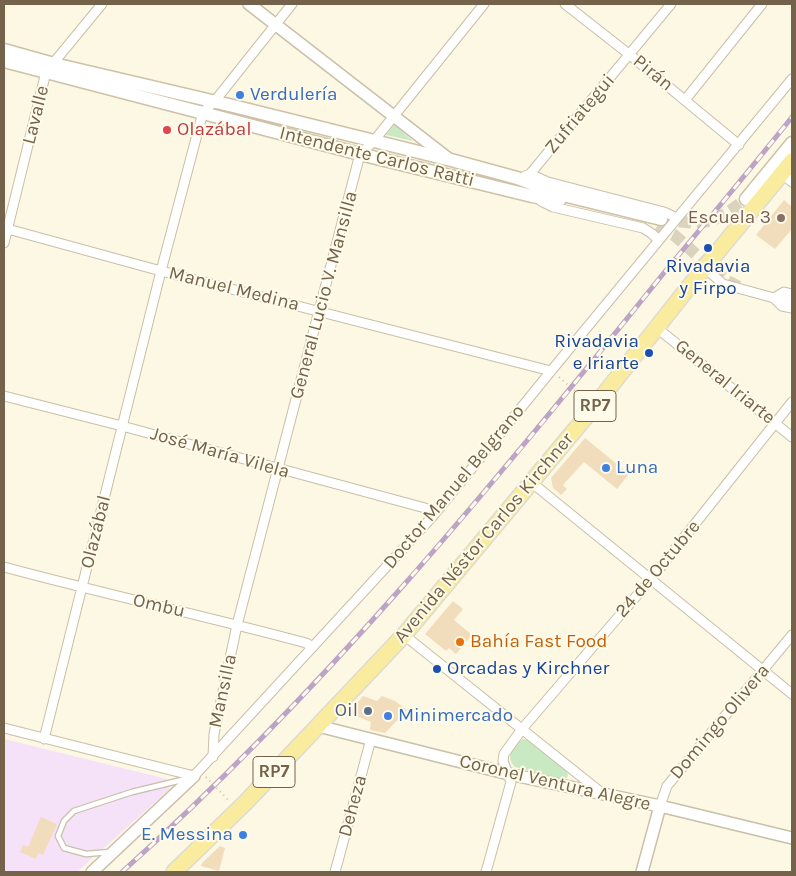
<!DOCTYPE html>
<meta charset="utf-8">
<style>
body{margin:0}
#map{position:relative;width:796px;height:876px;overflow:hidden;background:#fcf8e4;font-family:Karla,sans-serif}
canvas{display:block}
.frame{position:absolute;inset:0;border:5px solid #74634a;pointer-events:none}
</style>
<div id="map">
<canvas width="796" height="876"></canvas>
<div class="frame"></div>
</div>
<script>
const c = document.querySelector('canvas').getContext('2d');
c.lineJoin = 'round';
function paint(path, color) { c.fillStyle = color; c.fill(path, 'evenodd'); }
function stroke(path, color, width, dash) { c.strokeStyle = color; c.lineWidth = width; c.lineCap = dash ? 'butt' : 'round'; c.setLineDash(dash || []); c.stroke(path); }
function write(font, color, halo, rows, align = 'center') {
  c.font = font + ' Karla,sans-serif'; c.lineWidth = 4; c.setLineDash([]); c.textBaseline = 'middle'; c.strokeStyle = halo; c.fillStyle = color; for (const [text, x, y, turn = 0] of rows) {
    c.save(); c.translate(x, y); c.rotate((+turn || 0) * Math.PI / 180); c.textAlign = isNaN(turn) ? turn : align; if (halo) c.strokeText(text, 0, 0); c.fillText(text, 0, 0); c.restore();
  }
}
const education = new Path2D(`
 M4,739L167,779L170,789L77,872H4Z`);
const green = new Path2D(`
 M394,125L413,141L386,135Z
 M523,739L529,740L567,771L568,775L567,778H559L515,767C505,757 512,745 523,739Z`);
const building = new Path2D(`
 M784,200L792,207V229L775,249L756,235Z
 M585,438L629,474L617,489L584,462L563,485L567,489L561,495L553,488L551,478Z
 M453,601L463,609L454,620L472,635L456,654L449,648L446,651L425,634Z
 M363,696L377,701L382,696L395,701L407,710L385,733L370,730L371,722L349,713Z
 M41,817L57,824L43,855L38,853L36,859L20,852L23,845L28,847Z
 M220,846L225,848L219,871L201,866L202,863Z`);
const secondaryTunnel = new Path2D(`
 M661,219C704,225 711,226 746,199
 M657,226L674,235L724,279L741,288`);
const path = new Path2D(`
 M559,377L585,400
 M206,777L230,802`);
const service = new Path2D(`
 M110,852L86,854L64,848L58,836L64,821L74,811L132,792L186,779`);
const minor = new Path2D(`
 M565,4L630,55L739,145
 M685,100L762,4
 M530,174L671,4
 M782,174L792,182
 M525,176L530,174L548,182L664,212L677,218
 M541,201L553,207L643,228L651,233L659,240
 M4,228L161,271L551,371
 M4,243L46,72L102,4
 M705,268L723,284L774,298L782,306L792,308
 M774,298L784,292L792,294
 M657,328L792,437
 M4,396L122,426L425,508L433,516
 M531,482L792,694
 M4,567C104,594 206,616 306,643L313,647
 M404,635L603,794
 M4,728L194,776L433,516L551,371L792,79
 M44,739L161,271L203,112L214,102L292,4
 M213,757L214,734L237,625L360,154L373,142L484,4
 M660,806L667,786L792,635
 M335,872L371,739
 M486,872L511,782L503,761L504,754L522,729L651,579L792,402`);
const tertiary = new Path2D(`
 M249,4L449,159
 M318,726L509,774L660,806L792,838
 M92,872L194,776
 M642,872L660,806`);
const secondary = new Path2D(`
 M4,50L54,64L229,105L451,160L517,178L559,194L661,219
 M4,61L360,154L532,196L559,201
 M746,199L792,143
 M782,299L792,301`);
const primary = new Path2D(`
 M174,872L246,802L404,635L594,407L688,288L792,161`);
const rail = new Path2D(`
 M122,872C323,692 494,484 663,274C706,222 750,170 792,117`);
const markers = [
 [240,95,5,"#3f7fe0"],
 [167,130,5,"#e0444e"],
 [781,218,5,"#8d6e63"],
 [708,248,5,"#1a4fb4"],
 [649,353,5,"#1a4fb4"],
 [606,468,5,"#3f7fe0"],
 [460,642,5,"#e8710a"],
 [437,669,5,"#1a4fb4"],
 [368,711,5,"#5c6f8a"],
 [388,716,5,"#3f7fe0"],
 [243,835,5,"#3f7fe0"]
];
const shields = [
 [595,406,42],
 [274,772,42]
];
const shieldNames = [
 ["RP7",595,406],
 ["RP7",274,772]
];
const streetNames = [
 ["Pirán",653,73,39],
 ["Zufriategui",580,114,-50],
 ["Lavalle",36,115,-76],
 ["Intendente Carlos Ratti",377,157,14],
 ["Manuel Medina",234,289,14],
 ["General Lucio V. Mansilla",324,295,-75],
 ["General Iriarte",725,382,39],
 ["José María Vilela",220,453,16],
 ["Doctor Manuel Belgrano",454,487,-50],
 ["Olazábal",96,532,-76],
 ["Avenida Néstor Carlos Kirchner",484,538,-50],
 ["24 de Octubre",658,569,-50],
 ["Ombu",159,606,13],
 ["Mansilla",223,691,-78],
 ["Domingo Olivera",720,722,-50],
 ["Coronel Ventura Alegre",555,783,13],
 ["Deheza",353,806,-75]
];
const shopNames = [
 ["Verdulería",250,95],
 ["Luna",616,468],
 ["Minimercado",398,716],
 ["E. Messina",233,835,"right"]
];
const healthNames = [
 ["Olazábal",177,130]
];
const educationNames = [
 ["Escuela 3",771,218]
];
const transitNames = [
 ["Rivadavia",708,267],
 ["y Firpo",708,289],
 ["Rivadavia",639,342,"right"],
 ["e Iriarte",639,364,"right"],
 ["Orcadas y Kirchner",447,669,"left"]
];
const foodNames = [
 ["Bahía Fast Food",470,642]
];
const serviceNames = [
 ["Oil",358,711]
];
paint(education, '#f5e1f8');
paint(green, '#c9e9c3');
paint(building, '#f1ddbc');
stroke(secondaryTunnel, '#dad3be', 12, [12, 6]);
stroke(service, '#cabfa8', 7);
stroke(minor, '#cabfa8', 11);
stroke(tertiary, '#cabfa8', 14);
stroke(secondary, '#cec1a6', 15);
stroke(primary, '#dedad4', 18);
stroke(path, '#d5c1a0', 2, [1, 4]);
stroke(service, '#fff', 4.5);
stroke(minor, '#fff', 9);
stroke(tertiary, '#fff', 11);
stroke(secondary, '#fff', 12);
stroke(primary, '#f9ec9e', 15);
stroke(rail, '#bda3c5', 5);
stroke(rail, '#fffbea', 3, [9]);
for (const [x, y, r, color] of markers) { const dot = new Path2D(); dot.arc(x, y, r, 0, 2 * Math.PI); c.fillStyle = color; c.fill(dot); stroke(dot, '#fffbea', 2); }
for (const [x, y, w] of shields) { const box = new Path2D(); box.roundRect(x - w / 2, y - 15.5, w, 31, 4); c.fillStyle = '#fffbea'; c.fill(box); stroke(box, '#74634a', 1); }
write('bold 18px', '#74634a', null, shieldNames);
write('19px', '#74634a', '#fffbea', streetNames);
write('19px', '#366cbe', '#fffbea', shopNames, 'left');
write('19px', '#be3a42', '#fffbea', healthNames, 'left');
write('19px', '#785e54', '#fffbea', educationNames, 'right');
write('19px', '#164399', '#fffbea', transitNames);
write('19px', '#c56008', '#fffbea', foodNames, 'left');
write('19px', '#4e5e75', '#fffbea', serviceNames, 'right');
</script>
